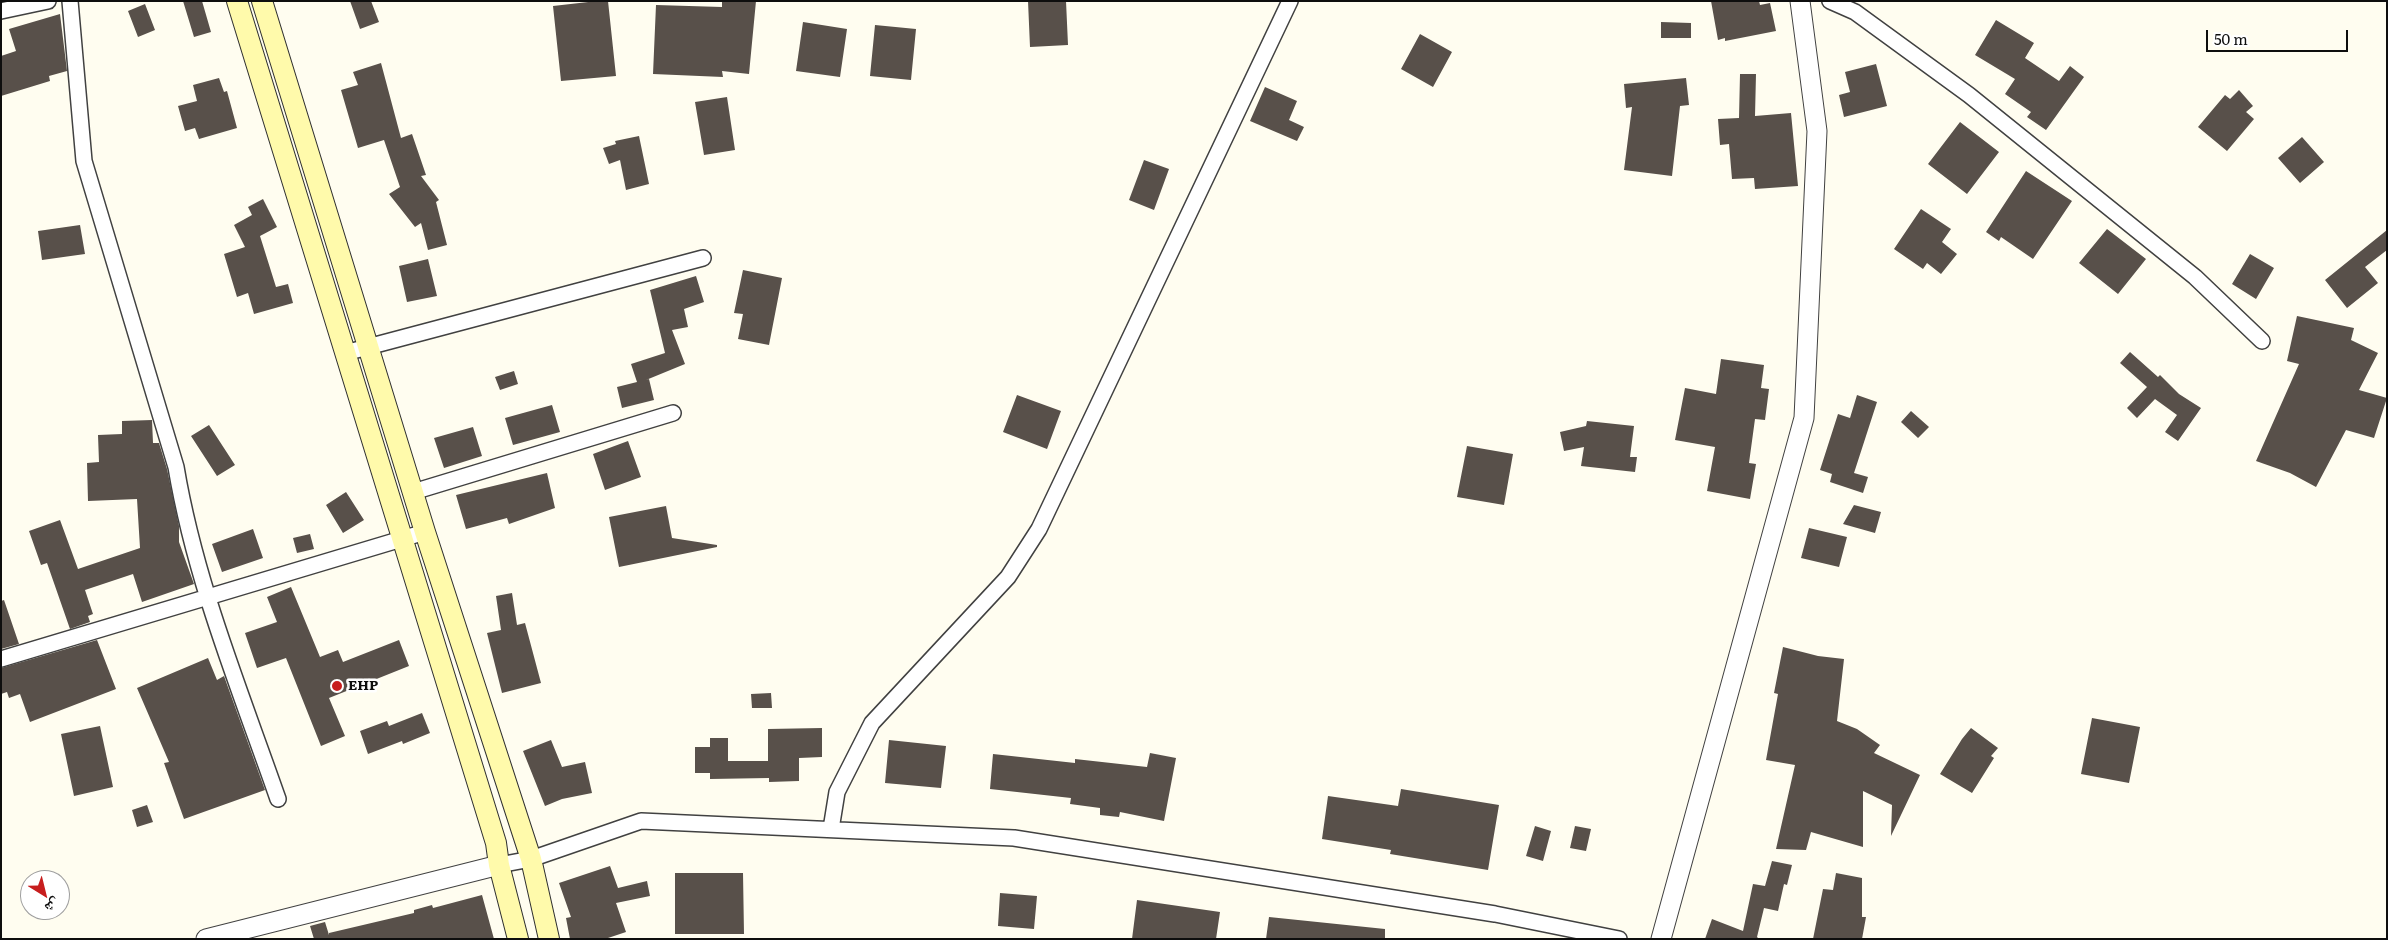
<!DOCTYPE html>
<meta charset="utf-8">
<style>
body{margin:0}
#map{position:relative;width:2388px;height:940px;overflow:hidden;background:#fffdf0;font-family:Literata,"Noto Naskh Arabic",serif}
canvas{display:block}
.frame{position:absolute;inset:0;border:2px solid #0e0e0e;pointer-events:none}
.north{position:absolute;left:20px;top:870px;width:50px;height:50px;box-sizing:border-box;background:#fff;border:1px solid #9f9f9f;border-radius:50%;rotate:144deg;font-size:14px;font-weight:700;line-height:20px;text-align:center;color:#0e0e0e}
.north::after{content:'';display:block;margin:auto;width:18px;height:22px;background:#c71e1e;clip-path:polygon(50% 0,100% 100%,50% 72%,0 100%)}
.scale{position:absolute;left:2206px;top:30px;width:142px;height:22px;box-sizing:border-box;border:2px solid #0e0e0e;border-top:0;padding-left:6px;font-size:15px;line-height:18px;white-space:nowrap;color:#0e0e0e;-webkit-text-stroke:4px #fff;paint-order:stroke}
</style>
<div id="map">
<canvas width="2388" height="940"></canvas>
<div class="frame"></div>
<div class="north">ش</div>
<div class="scale">50 m</div>
</div>
<script>
const c = document.querySelector('canvas').getContext('2d');
c.lineJoin = 'round';
function paint(path, color) { c.fillStyle = color; c.fill(path, 'evenodd'); }
function stroke(path, color, width, dash) { c.strokeStyle = color; c.lineWidth = width; c.lineCap = dash ? 'butt' : 'round'; c.setLineDash(dash || []); c.stroke(path); }
function write(font, color, halo, rows, align = 'center') {
  c.font = font + ' Literata,serif'; c.lineWidth = 5; c.setLineDash([]); c.textBaseline = 'middle'; c.strokeStyle = halo; c.fillStyle = color; for (const [text, x, y, turn = 0] of rows) {
    c.save(); c.translate(x, y); c.rotate((+turn || 0) * Math.PI / 180); c.textAlign = isNaN(turn) ? turn : align; if (halo) c.strokeText(text, 0, 0); c.fillText(text, 0, 0); c.restore();
  }
}
const building = new Path2D(`
 M183,1H202L211,32L194,37Z
 M350,1H371L379,22L360,29Z
 M597,1H608L616,76L561,81L553,6Z
 M722,1H756L749,74L722,71L723,77L653,74L656,5L722,7Z
 M1028,1H1066L1068,45L1030,47Z
 M1711,1H1759L1760,5L1770,3L1776,31L1725,41V38L1718,40Z
 M145,4L155,30L138,37L128,11Z
 M60,14L67,71L49,76L50,81L1,96V56L16,51L9,29Z
 M1996,20L2034,43L2025,58L2059,81L2070,66L2084,77L2046,130L2027,117L2031,112L2005,94L2015,79L1975,55Z
 M803,22L847,29L840,77L796,71Z
 M1661,22L1691,23V38H1661Z
 M875,25L916,29L911,80L870,76Z
 M1420,34L1452,52L1433,87L1401,69Z
 M381,63L401,138L412,134L426,175L421,176L439,200L436,202L447,245L428,250L421,223L415,227L389,194L400,187L384,140L358,148L341,90L358,85L353,72Z
 M1876,64L1887,106L1844,117L1839,95L1850,92L1845,72Z
 M1740,74H1756L1755,116L1791,113L1798,186L1755,189L1754,178L1732,179L1729,144L1720,145L1718,119L1739,118Z
 M219,78L224,92L227,91L237,128L199,139L195,128L185,131L178,106L197,101L193,85Z
 M1686,78L1689,105L1680,106L1672,176L1624,170L1632,107L1626,108L1624,84Z
 M1265,87L1297,101L1289,120L1304,127L1297,141L1250,121Z
 M2239,90L2253,106L2246,112L2254,119L2227,151L2198,127L2225,95L2230,99Z
 M727,97L735,150L704,155L695,102Z
 M1960,122L1999,152L1967,194L1928,164Z
 M639,136L649,184L626,190L620,160L609,164L603,148L616,144L615,141Z
 M2302,137L2324,162L2300,183L2278,158Z
 M1144,160L1169,169L1154,210L1129,200Z
 M2026,171L2072,201L2033,259L2001,237L1999,241L1986,232Z
 M263,199L277,227L260,236L276,287L288,284L293,303L254,314L248,293L237,297L224,254L245,247L234,225L252,215L248,207Z
 M1921,209L1951,229L1942,242L1957,254L1941,274L1927,263L1923,269L1894,249Z
 M80,225L85,254L42,260L38,231Z
 M2107,229L2146,259L2118,294L2079,263Z
 M2387,230V250L2365,267L2378,283L2347,308L2325,280Z
 M2250,254L2274,268L2256,299L2232,284Z
 M428,259L437,296L407,302L399,266Z
 M743,270L782,278L769,345L738,339L743,314L734,313Z
 M696,276L704,302L684,309L688,327L672,330L685,364L646,380L649,379L654,400L622,408L617,387L637,382L631,364L665,353L650,290Z
 M2297,316L2354,328L2351,340L2378,353L2359,390L2387,398L2374,438L2346,430L2316,487L2290,473L2256,461L2299,364L2287,361Z
 M2130,352L2158,377L2160,375L2179,394L2201,408L2178,441L2165,432L2177,415L2155,399L2137,418L2127,408L2147,387L2120,363Z
 M1721,359L1764,365L1761,388L1769,389L1765,420L1755,419L1749,463L1756,464L1750,499L1707,491L1715,447L1675,440L1685,388L1716,394Z
 M514,371L518,384L500,390L495,377Z
 M1017,395L1061,411L1047,449L1003,432Z
 M1857,395L1877,402L1854,473L1868,477L1863,493L1830,482L1832,474L1820,470L1838,414L1850,418Z
 M552,405L560,432L513,445L505,418Z
 M1911,411L1929,427L1918,438L1901,422Z
 M152,420L153,443H159L167,469L179,526V542L194,584L142,602L133,574L85,590L93,614L88,616L90,622L70,629L47,563L41,565L29,531L60,520L78,569L140,548L137,499L88,501L87,463L99,462L98,435L122,434V421Z
 M1587,421L1634,426L1630,457H1637L1635,472L1581,466L1584,447L1564,451L1560,432L1586,426Z
 M209,425L235,465L217,476L191,436Z
 M473,427L482,456L444,468L434,438Z
 M628,441L641,477L605,490L593,454Z
 M1467,446L1513,454L1504,505L1457,497Z
 M547,473L555,508L509,524L507,518L466,529L456,495Z
 M346,492L364,520L343,533L326,505Z
 M1854,505L1881,512L1875,533L1843,524Z
 M666,506L672,538L717,545V547L619,567L609,517Z
 M1809,528L1847,537L1839,567L1801,558Z
 M253,529L263,558L222,572L212,544Z
 M310,534L314,549L297,553L293,538Z
 M291,587L320,657L338,650L343,662L399,640L409,666L329,698L345,736L321,746L286,658L257,668L245,633L277,622L267,597Z
 M512,593L517,625L525,623L541,683L502,693L487,633L501,630L496,596Z
 M4,600L19,644L1,649V601Z
 M97,640L116,689L30,722L20,694L9,698L7,692L1,694V668Z
 M1783,647L1818,656L1844,659L1837,721L1857,729L1880,745L1874,753L1920,775L1891,836L1892,805L1863,791V847L1811,832L1806,850L1776,849L1795,765L1766,760L1778,694L1774,693Z
 M208,658L217,680L224,676L265,790L184,819L164,763L169,762L137,688Z
 M771,693L772,708H752L751,694Z
 M422,713L430,733L403,744L402,741L368,754L360,731L387,721L389,726Z
 M2092,718L2140,727L2129,783L2081,774Z
 M100,726L113,787L74,796L61,734Z
 M822,728V757L799,758V781L769,782V778L710,779V773H695V747H710V738H728V761H768V729Z
 M1971,728L1998,748L1991,756L1994,758L1972,793L1940,774L1962,739Z
 M551,740L562,767L585,762L592,793L562,799L545,806L523,751Z
 M889,740L946,746L941,788L885,783Z
 M1150,753L1176,758L1164,821L1120,812L1119,817L1100,815V808L1070,804L1071,798L990,789L993,754L1075,763V759L1147,767Z
 M1401,789L1499,805L1488,870L1390,854L1391,850L1322,839L1328,796L1398,806Z
 M147,805L153,822L137,827L132,810Z
 M1535,826L1551,831L1543,861L1526,856Z
 M1575,826L1591,829L1586,851L1570,848Z
 M1772,861L1792,865L1787,885L1784,884L1778,911L1764,908L1757,937L1759,939H1705L1712,919L1743,931L1753,884L1765,886Z
 M610,866L618,888L647,881L650,896L616,903L626,932L605,939H570L566,918L571,917L559,883Z
 M675,873H743L744,934H675Z
 M1836,873L1862,878V917H1866L1862,939H1813L1823,889L1833,890Z
 M1000,893L1037,896L1034,929L998,926Z
 M482,895L494,939H314L310,926L325,922L329,935V933L414,913V910L432,905L433,908Z
 M1137,900L1220,912L1216,939H1132Z
 M1269,917L1385,929V939H1266Z`);
const minor = new Path2D(`
 M70,1L84,161L176,467C195,581 240,690 278,799
 M1830,1L1855,12L1969,95L2195,277L2262,341
 M1,11L48,1
 M345,353L703,258
 M413,492L673,413
 M1,659L425,532
 M831,829L837,792L872,723L1008,577L1039,529L1290,1
 M499,865L531,859L641,821L1014,838L1495,914L1619,939`);
const tertiary = new Path2D(`
 M206,939L499,865
 M1661,939L1804,418L1817,131L1800,1`);
const secondary = new Path2D(`
 M237,1L496,843L499,865L518,939
 M262,1L425,532L531,859L549,939`);
const markers = [
 [337,686,6,"#c71e1e"]
];
const poiNames = [
 ["EHP",348,686]
];
paint(building, '#58504a');
stroke(minor, '#414141', 18);
stroke(tertiary, '#414141', 21);
stroke(secondary, '#303030', 22);
stroke(minor, '#fff', 15);
stroke(tertiary, '#fff', 19);
stroke(secondary, '#fffaab', 20);
for (const [x, y, r, color] of markers) { const dot = new Path2D(); dot.arc(x, y, r, 0, 2 * Math.PI); c.fillStyle = color; c.fill(dot); stroke(dot, '#fff', 2); }
write('bold 14px', '#0e0e0e', '#fff', poiNames, 'left');
</script>
